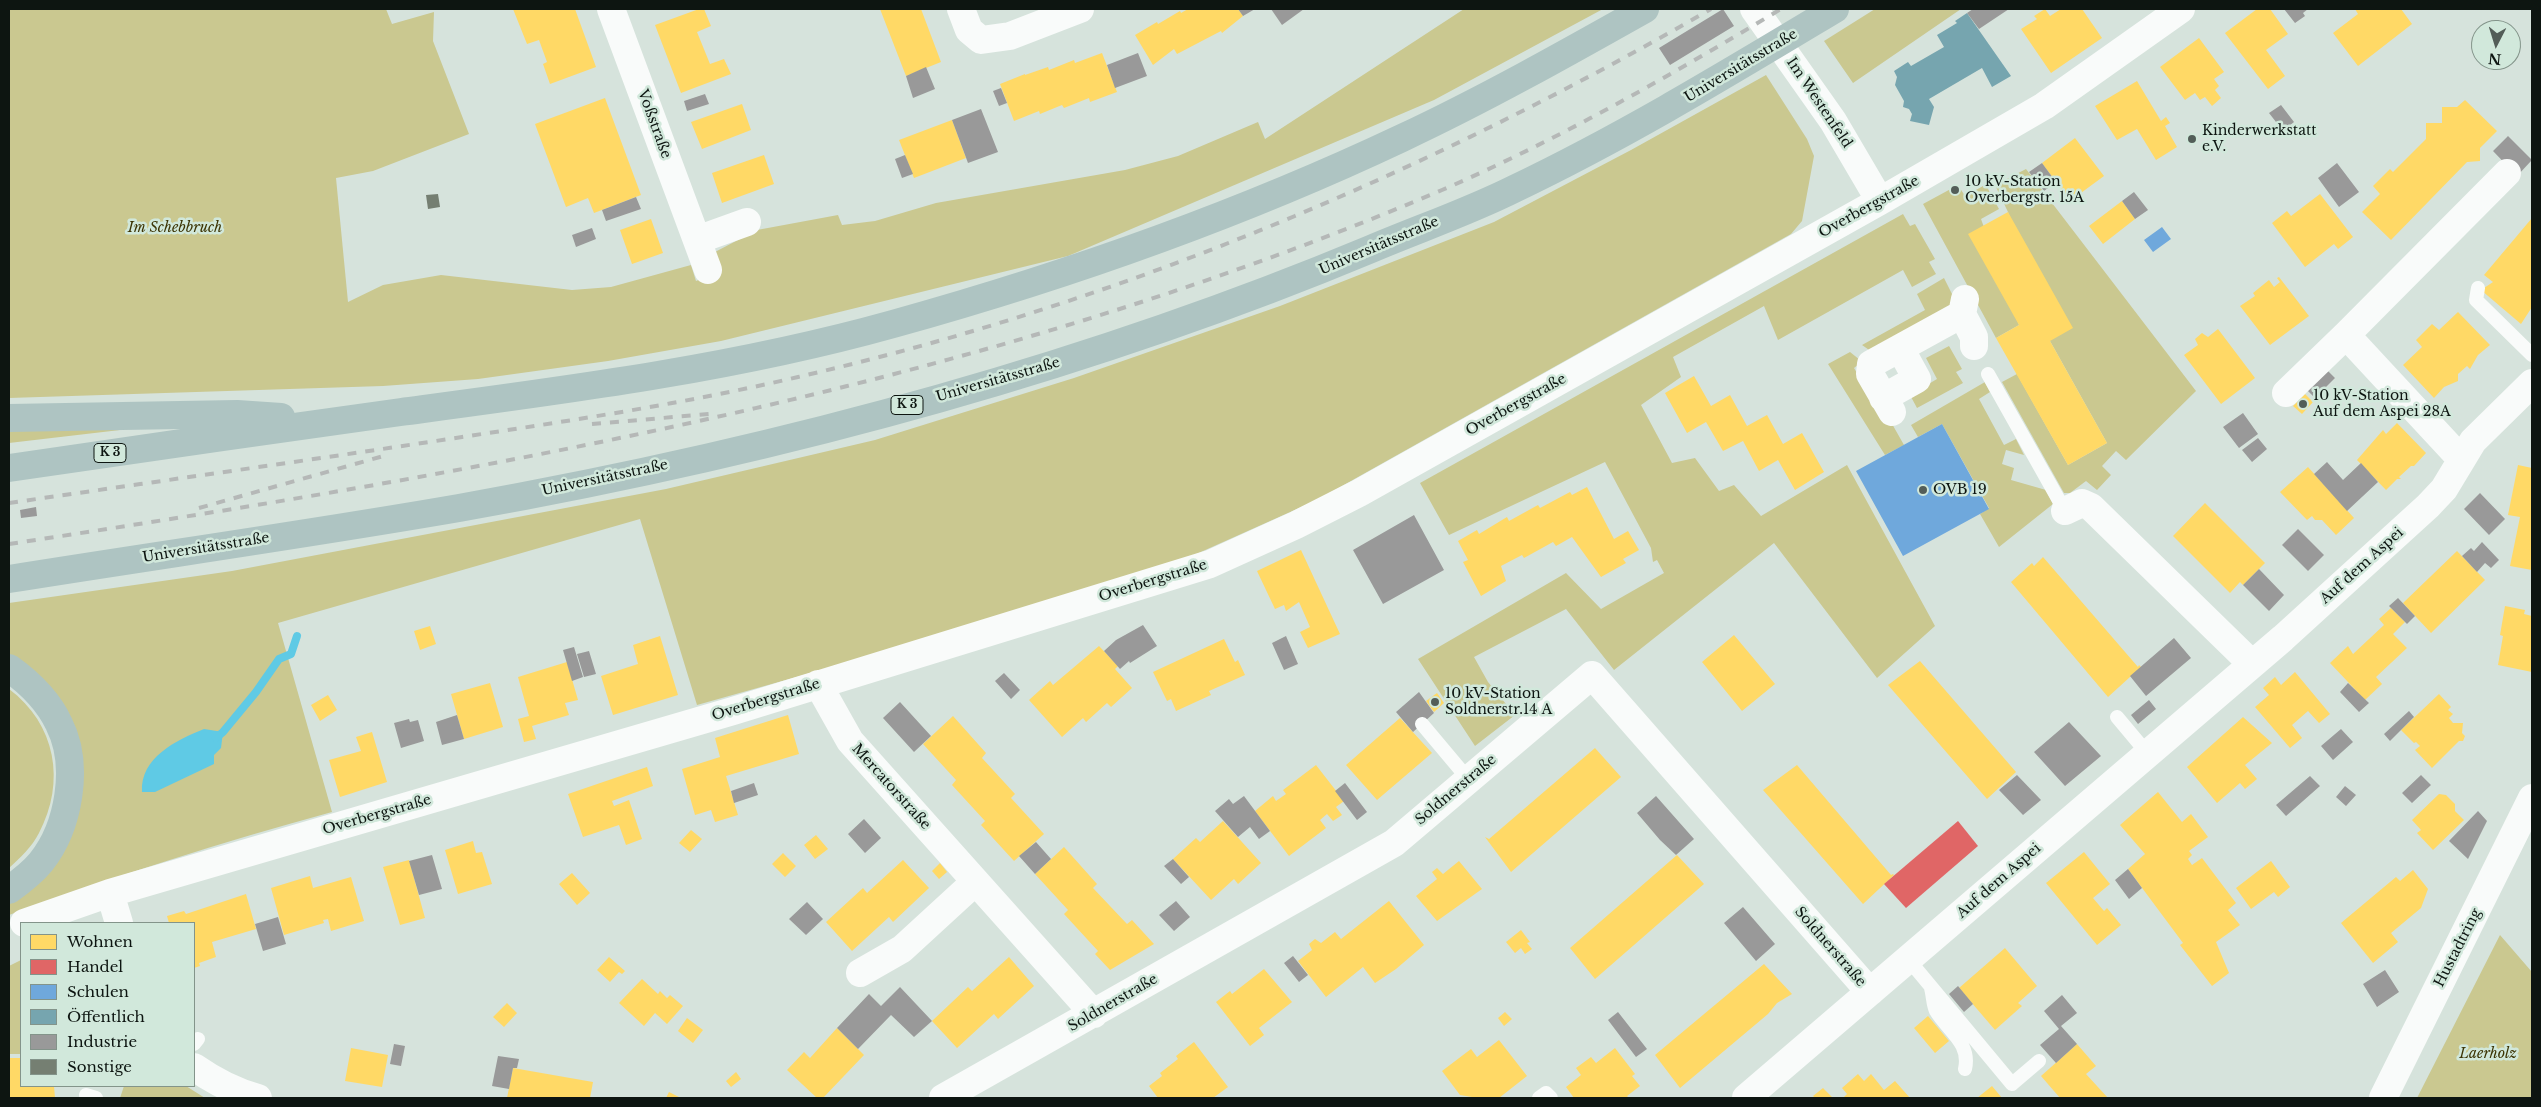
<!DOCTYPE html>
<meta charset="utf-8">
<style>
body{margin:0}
#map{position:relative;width:2541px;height:1107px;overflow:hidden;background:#d6e3dc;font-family:"Libre Baskerville",serif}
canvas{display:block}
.frame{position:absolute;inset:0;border:10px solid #0d1511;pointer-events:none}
.legend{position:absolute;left:20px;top:922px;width:175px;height:165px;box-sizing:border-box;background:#d1e8db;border:1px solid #83948a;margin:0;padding:6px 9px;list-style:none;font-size:15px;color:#0d1511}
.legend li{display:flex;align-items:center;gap:10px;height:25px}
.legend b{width:25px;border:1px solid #83948a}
.north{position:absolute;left:2471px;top:20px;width:50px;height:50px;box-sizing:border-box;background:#d1e8db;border:1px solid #83948a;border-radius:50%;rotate:185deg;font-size:14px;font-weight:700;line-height:20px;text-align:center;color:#0d1511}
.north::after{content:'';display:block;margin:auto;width:18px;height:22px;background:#535d58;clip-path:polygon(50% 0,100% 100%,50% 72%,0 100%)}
</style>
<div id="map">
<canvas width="2541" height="1107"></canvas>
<div class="frame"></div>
<ul class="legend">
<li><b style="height:14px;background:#ffd966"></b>Wohnen</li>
<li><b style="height:14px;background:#e06666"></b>Handel</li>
<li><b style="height:14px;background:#6fa8dc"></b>Schulen</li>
<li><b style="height:14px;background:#76a5af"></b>Öffentlich</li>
<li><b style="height:14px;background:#999"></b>Industrie</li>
<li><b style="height:14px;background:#757f72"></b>Sonstige</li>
</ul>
<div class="north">N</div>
</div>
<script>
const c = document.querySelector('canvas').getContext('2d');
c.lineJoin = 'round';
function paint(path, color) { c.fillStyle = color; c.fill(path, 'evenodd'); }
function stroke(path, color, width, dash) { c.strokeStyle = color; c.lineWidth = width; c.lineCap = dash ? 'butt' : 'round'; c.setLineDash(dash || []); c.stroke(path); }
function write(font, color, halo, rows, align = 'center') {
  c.font = font + ' "Libre Baskerville",serif'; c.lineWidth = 5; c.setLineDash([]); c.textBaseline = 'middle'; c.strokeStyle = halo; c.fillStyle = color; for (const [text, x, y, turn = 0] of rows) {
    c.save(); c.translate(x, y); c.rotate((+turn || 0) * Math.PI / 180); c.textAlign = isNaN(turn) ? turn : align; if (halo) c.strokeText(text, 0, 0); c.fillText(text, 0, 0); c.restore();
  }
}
const green = new Path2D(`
 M9,9H386L392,24L434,12L433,41L469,134L373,171L336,178L348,302L383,285L441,275L572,290L611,287L691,265L696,281L722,271L715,252L757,230L838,215L842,225L875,221L936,203L1125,170L1178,156L1258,122L1265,139L1464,9H1603L1434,100L1068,256L721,341L608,361L478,379L383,386L9,398Z
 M1875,9H1961L1853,83L1824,41Z
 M1766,75L1807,139L1814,156L1802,221L1791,234L1317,500L1174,564L1006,618L697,705L640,519L278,623L332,812C222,842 115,876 9,915V901L80,777L9,657V603L232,571L666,489L875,440L1074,378L1280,306L1494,222L1631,150Z
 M2026,169L2196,391L2126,460L2116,451L2102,466L2111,475L2097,490L2086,481L2070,493H2064L2002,382L2017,374L2068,465L2107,443L2050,341L2008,212L1995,185Z
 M1958,185L1965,196L1983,186L1987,187L1999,209L1981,219L2019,325L1996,338L1923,204Z
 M1903,214L1910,226L1915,224L1935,259L1929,262L1936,274L1912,287L1903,270L1778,340L1764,306L1673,357L1681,377L1641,405L1672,463L1695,458L1719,491L1734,485L1761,516L1847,465L1935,626L1877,678L1774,543L1614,670L1566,609L1474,657L1488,682L1515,715L1475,746L1418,659L1566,573L1601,609L1664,573L1657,560L1653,562L1651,548L1605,462L1449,535L1420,483Z
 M1944,278L1957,304L1872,352L1862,345L1925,310L1917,294Z
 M1949,346L1962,369L1956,372L1963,383L1917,408L1910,395L1937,379L1926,358Z
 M1850,352L1860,360L1859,364L1854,368L1881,413L1887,415L1904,445L1885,455L1828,364Z
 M1985,382L1990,392L1979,399L2004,445L2016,439L2024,455L2006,450L2002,464L2014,468L2011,480L2046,490L2053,504L1999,547L1980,514L1989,508L1942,424L1918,437L1911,425Z
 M197,421L9,443V425Z
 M9,689C56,724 66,782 39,833C32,847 20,858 9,868Z
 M2500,935L2532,972V1098H2417Z
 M21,960V1054H9V966Z
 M124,1086H186L205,1098H120Z`);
const water = new Path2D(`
 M204,729L223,732L221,748L214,755V764L155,792H142C140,758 176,740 204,729Z`);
const homes = new Path2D(`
 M513,9H575L596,67L550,84L543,64L547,62L539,40L527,44Z
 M699,9H704L711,26L697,32L710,64L724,59L731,74L681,93L655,25Z
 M880,9H921L941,62L906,76Z
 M1188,9H1238L1243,16L1222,33L1221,31L1177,54L1174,49L1153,65L1135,35L1157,22L1158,24L1180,11L1181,13Z
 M2045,9L2050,16L2061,9H2082L2102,38L2051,73L2021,29L2037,19L2034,16Z
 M2257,9H2270L2288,34L2266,50L2285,76L2268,89L2225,33Z
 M2355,9H2401L2412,24L2358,66L2333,33L2358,14Z
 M2199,38L2224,72L2214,79L2219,86L2215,90L2221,98L2212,106L2205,97L2200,100L2195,93L2185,100L2160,67Z
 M1102,53L1117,92L1090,102L1089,98L1064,108L1062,105L1040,114L1039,111L1014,121L1000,84L1025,74V75L1048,67L1049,70L1074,60L1075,63Z
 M2137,81L2161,121L2166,117L2170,123L2165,126L2177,147L2156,160L2137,129L2117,140L2095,106Z
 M605,98L641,195L594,213L588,198L566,207L535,124Z
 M2465,100L2497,131L2480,148V161L2467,162L2391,240L2362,212L2380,194L2373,186L2390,169L2393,172L2426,139V123H2442V107H2457Z
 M742,104L751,130L702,149L691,122Z
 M952,120L966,158L914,178L899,140Z
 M2075,138L2104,176L2070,201L2042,163Z
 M764,155L774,184L722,203L712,173Z
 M2320,194L2353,237L2338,249L2334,244L2305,267L2272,223L2287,211L2291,216Z
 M2122,201L2135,219L2103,244L2089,226Z
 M2008,212L2073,328L2050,341L2107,443L2068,465L1996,338L2019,325L1968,234Z
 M2532,218V307L2521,324L2481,290L2493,282L2484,275Z
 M651,219L663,253L632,264L620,230Z
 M2279,277L2309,316L2270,345L2240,306L2255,296L2253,293L2269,280L2274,287L2280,282L2277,278Z
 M2458,312L2490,345L2478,355L2470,369L2467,366L2458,374V381L2444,387L2434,398L2403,365L2422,347L2416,340L2432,324L2439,330Z
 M2218,329L2255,378L2221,404L2184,355L2198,345L2195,339L2202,333L2208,337Z
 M1694,376L1711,406L1730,395L1747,426L1767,415L1783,444L1802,433L1824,472L1795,490L1778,460L1759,471L1743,441L1723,451L1706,422L1687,433L1665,393Z
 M2305,394L2313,402L2302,414L2293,406Z
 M2397,423L2426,453L2414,466H2411L2399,477L2401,479H2397L2386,490L2357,460L2383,430L2386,434Z
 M2518,465L2532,468V570L2510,566L2520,517L2508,515Z
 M2308,467L2354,518L2336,535L2322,520H2315L2312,516L2307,520L2280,492Z
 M1587,487L1614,539L1628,531L1639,550L1623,559L1626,563L1601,577L1572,537L1556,546L1553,542L1524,558L1522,555L1501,566L1506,581L1481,596L1463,562L1468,560L1458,541L1477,530L1479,534L1507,517L1509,521L1538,505L1540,508L1570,492L1572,495Z
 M2205,503L2265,563L2243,585L2240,582L2230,593L2173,536Z
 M1301,550L1340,634L1308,648L1300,632L1310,627L1299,602L1286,611L1284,605L1275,609L1257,571Z
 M2457,551L2485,580L2431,633L2403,603Z
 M2043,557L2138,667L2139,665L2141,667L2108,697L2011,582L2032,563L2034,566Z
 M2505,606L2525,610L2524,614L2532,616V672L2498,665L2503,636L2500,635Z
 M2391,608L2405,622L2393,634L2407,648L2376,677L2382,684L2365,700L2330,663L2348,646L2353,654L2384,625L2379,619Z
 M430,626L436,644L420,650L414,631Z
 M1734,635L1775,684L1742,711L1702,662Z
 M660,636L678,695L613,715L601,676L638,664L633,645Z
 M1224,639L1235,662L1238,660L1245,675L1209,691L1211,695L1176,711L1171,699L1167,701L1153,672Z
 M1099,646L1118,666L1115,669L1132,688L1111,707L1107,703L1086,722L1083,718L1062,737L1029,700L1050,681L1053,685Z
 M1920,661L2016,772L1987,799L1888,685Z
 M567,662L578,700L565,703L569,715L532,726L536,739L524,742L518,719L529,716L518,677Z
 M2295,672L2330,714L2319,723L2308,711L2292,725L2302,738L2290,748L2255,707L2269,695L2263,688L2275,677L2281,685Z
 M490,683L503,727L464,739L451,694Z
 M1437,693L1444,703L1434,712L1426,701Z
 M2439,694L2451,707L2448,710L2453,714L2449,718L2453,723H2463L2462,733L2465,736L2463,741H2459L2432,768L2415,750L2420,746L2416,742L2414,743L2401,730Z
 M328,695L337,710L320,721L311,705Z
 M788,715L799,754L726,776L738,815L715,822L711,810L695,815L682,769L720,757L715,738Z
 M953,716L986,753L982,758L1015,794L1011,798L1044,834L1014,861L981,825L985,821L952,785L956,780L923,744Z
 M2243,717L2272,743L2245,765L2257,779L2245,789L2240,783L2217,803L2187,767Z
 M1400,718L1432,753L1377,800L1346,765Z
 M372,732L387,782L340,797L329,760L361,751L356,737Z
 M1595,748L1621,777L1511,872L1485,837L1489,839Z
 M1316,765L1344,801L1336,807L1342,815L1333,821L1327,814L1320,820L1326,828L1289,856L1255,811L1273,796L1276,801L1286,794L1283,790Z
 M1797,765L1891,875L1893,874L1894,875L1863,904L1763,790Z
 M647,767L653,786L612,801L614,806L629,800L642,839L626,845L619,825L583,837L568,794Z
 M2158,792L2182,822L2191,814L2208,837L2189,851L2192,855L2188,859L2192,865L2202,858L2236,903L2228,910L2240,925L2216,942L2229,973L2212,986L2180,945L2183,943L2128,869L2145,854L2120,825Z
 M2439,794L2446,795L2455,804V811L2464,820L2433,850L2417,833L2421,830L2412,820Z
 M1223,821L1261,863L1238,884L1234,879L1211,900L1173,859L1196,838L1200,842Z
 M691,830L702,839L690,852L679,843Z
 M816,835L828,849L815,859L804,845Z
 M473,841L476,853L482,852L492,884L458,894L445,850Z
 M1064,847L1097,884L1093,888L1127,924L1132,920L1154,944L1110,970L1095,954L1098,951L1064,914L1068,910L1035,874Z
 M2084,852L2110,884L2093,898L2104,911L2107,908L2121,925L2097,945L2046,883Z
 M783,853L796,866L785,877L772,864Z
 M1677,855L1704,884L1595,979L1570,948Z
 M409,860L425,918L400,925L383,867Z
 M903,860L929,888L893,922L889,917L852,951L826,922L863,888L867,893Z
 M1459,861L1482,889L1437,921L1416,896L1437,879L1432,872L1437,868L1443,874Z
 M2271,861L2290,887L2278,897L2274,892L2251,909L2236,888Z
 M940,863L947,872L939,879L932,871Z
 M2413,870L2428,889L2421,908L2391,933L2398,942L2373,963L2341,923L2396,877L2400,881Z
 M572,873L590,893L577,905L559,884Z
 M310,876L313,888L351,877L364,921L331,931L328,919L323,920L324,923L284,935L271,888Z
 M246,894L256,929L212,942L216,957L199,963L200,966L194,968V923H169L167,916L184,911L186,914Z
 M1389,901L1424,945L1396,969L1375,983L1363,967L1326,997L1298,961L1312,950L1309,944L1315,939L1321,943L1335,932L1341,939Z
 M1521,930L1530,942L1527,943L1532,949L1525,954L1521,948L1515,953L1506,942Z
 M2005,948L2037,986L2018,1003L2022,1006L1995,1030L1959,988Z
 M609,957L625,971L622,974L619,972L610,982L597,970Z
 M1009,957L1034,986L998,1019L994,1014L957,1048L932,1021L968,987L972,991Z
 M1764,964L1792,994L1777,1003L1768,1014L1680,1088L1655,1055Z
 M1264,969L1292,1002L1259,1028L1264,1035L1250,1046L1216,1002L1230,991L1232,994Z
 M642,979L658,994L660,991L667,998L670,995L683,1006L667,1024L655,1013L644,1026L619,1003Z
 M507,1003L517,1013L504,1027L493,1017Z
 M1505,1012L1512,1019L1504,1026L1498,1018Z
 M1928,1016L1949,1041L1935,1053L1914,1028Z
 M687,1018L703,1030L693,1043L678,1031Z
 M837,1028L864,1055L823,1098H817L787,1070L804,1052L810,1058Z
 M1499,1040L1527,1076L1499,1098H1478L1460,1095L1442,1071L1471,1049L1477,1057Z
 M1194,1042L1228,1087L1213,1098H1158L1149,1086L1162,1076L1160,1073L1178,1059L1176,1056Z
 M2077,1044L2096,1066L2086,1074L2108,1098H2060L2041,1076Z
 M351,1048L388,1055L382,1087L345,1081Z
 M1615,1048L1635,1074L1632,1076L1640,1086L1627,1096L1629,1098H1574L1566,1087L1581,1075L1576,1068L1591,1057L1596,1063Z
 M9,1058H21V1086H54L55,1098H9Z
 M513,1068L593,1082L590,1098H507Z
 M736,1072L741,1079L731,1087L726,1081Z
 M1858,1074L1864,1081L1871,1074L1884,1090L1895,1081L1910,1098H1843L1847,1094L1842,1088Z
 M1992,1086L2002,1098H1977Z
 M1823,1088L1833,1098H1815L1813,1096Z
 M669,1092L681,1098H666Z`);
const shops = new Path2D(`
 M1958,821L1978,846L1906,908L1884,884Z`);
const schools = new Path2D(`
 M2162,227L2171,239L2153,252L2144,240Z
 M1942,424L1989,509L1903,556L1856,471Z`);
const public = new Path2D(`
 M1967,13L2011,76L1992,87L1982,68L1929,99L1934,107L1929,125L1910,121L1912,114L1909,109L1903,107L1904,101L1895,85L1897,77L1894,71L1908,62L1911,66L1944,47L1937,35L1957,23L1955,21Z`);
const industry = new Path2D(`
 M1238,9H1255L1243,16Z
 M1271,9H1304L1282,25Z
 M1723,9L1734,26L1670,65L1659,48Z
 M1973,9H2009L1979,29L1967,13Z
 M2284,9H2308L2303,13L2305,16L2295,23Z
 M1138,53L1147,76L1115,88L1107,65Z
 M926,67L935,89L913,98L906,76Z
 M1001,88L1007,103L999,106L993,91Z
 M705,94L709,104L687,111L684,101Z
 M2281,105L2294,122L2283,131L2269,113Z
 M981,109L998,152L968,163L952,120Z
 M2508,136L2532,160L2517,176L2493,151Z
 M905,155L913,174L902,178L895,159Z
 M2042,163L2056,182L2044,191L2029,172Z
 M2337,163L2359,192L2339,207L2318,178Z
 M2134,192L2148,210L2135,219L2122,201Z
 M636,197L641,209L606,221L602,210Z
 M592,228L596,239L576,247L572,235Z
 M2326,369L2335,378L2315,398L2306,389Z
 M2243,413L2258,434L2239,448L2223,427Z
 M2258,438L2267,449L2252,462L2242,450Z
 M2327,462L2343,480L2361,463L2378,482L2347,511L2314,474Z
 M2480,493L2505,519L2489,535L2464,509Z
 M36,507L37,516L21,518L20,510Z
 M1414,515L1444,570L1383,604L1353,550Z
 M2298,529L2324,555L2308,571L2282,545Z
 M2482,542L2499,560L2491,568L2485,563L2477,572L2462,556L2471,548L2474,551Z
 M2259,569L2284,595L2269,611L2243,585Z
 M2398,598L2415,616L2407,624L2389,606Z
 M1143,625L1157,646L1130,663L1129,661L1120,669L1104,651L1116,640Z
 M1286,636L1298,664L1284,670L1272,643Z
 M2174,638L2191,658L2146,696L2130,676Z
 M574,647L583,677L572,681L563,650Z
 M589,651L596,674L584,677L577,654Z
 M1004,673L1020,690L1011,699L995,681Z
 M2348,683L2369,703L2359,712L2340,692Z
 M1419,692L1434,713L1413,732L1396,712Z
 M2149,700L2156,709L2138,724L2131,715Z
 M900,702L931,736L914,752L883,718Z
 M2409,711L2414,717L2390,741L2384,734Z
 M457,715L464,739L442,745L436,722Z
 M409,719L410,722L418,720L424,741L401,748L394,723Z
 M2069,722L2101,756L2065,786L2034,752Z
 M2341,729L2353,742L2333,760L2321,746Z
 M2017,775L2041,800L2023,815L1999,790Z
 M2421,775L2431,785L2412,803L2402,793Z
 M2310,776L2320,786L2286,816L2276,805Z
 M754,783L758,795L734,803L731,791Z
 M1345,783L1367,812L1357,820L1335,791Z
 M2345,786L2356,795L2346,806L2336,797Z
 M1244,796L1270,831L1259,839L1250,827L1238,837L1215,811L1229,799L1233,804Z
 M1656,796L1694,839L1676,855L1660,840L1637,813Z
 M2478,811L2487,821L2468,859L2449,841Z
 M864,819L881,838L865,853L848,834Z
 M1036,842L1051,859L1035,874L1019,856Z
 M432,855L442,889L419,895L409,861Z
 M1173,859L1189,877L1181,884L1164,866Z
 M2128,869L2142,888L2129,899L2115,880Z
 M1176,901L1190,917L1174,931L1159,915Z
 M807,902L823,919L806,935L789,919Z
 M1743,907L1775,944L1756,961L1724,923Z
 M278,917L286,944L263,951L255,924Z
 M1293,956L1308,975L1299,982L1284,963Z
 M2385,970L2399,992L2377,1007L2363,984Z
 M1958,986L1973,1004L1964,1012L1949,994Z
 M900,987L932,1021L914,1037L891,1015L858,1049L837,1028L869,994L881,1006Z
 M2062,995L2077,1013L2061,1026L2077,1044L2056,1063L2040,1045L2059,1029L2044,1011Z
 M1618,1012L1647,1049L1636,1057L1608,1020Z
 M394,1044L405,1046L401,1066L390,1064Z
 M498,1056L519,1059L517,1068H513L509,1089L492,1086Z`);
const stream = new Path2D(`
 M216,738L223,732L256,692L279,659L291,654L297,636`);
const building = new Path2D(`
 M438,194L440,207L428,209L426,195Z`);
const lane = new Path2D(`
 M2478,288L2476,300L2532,355
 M1988,374L2065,511
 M2117,717L2148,754
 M1422,724L1469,780
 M1908,959L2012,1084L2039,1061
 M1931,988C1933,995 1933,1005 1936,1011C1948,1031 1971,1043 1965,1069
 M194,1044L198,1039
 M86,1095L96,1098
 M1539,1098L1546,1093L1551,1098`);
const street = new Path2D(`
 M611,9L708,270
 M961,9L969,30L981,40L1010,36L1080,9
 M1754,9L1833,121L1880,201
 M697,240L747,222
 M1965,299L1962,314L1974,337V346
 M2286,393L2346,335
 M1883,398L1917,379L1900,348
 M1892,412L1870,374L1871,364L1962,314
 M2461,459L2346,335L2507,173
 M2065,511L2082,503L2091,507L2252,664
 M818,684L850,741L1094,1014
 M110,893L119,923
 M24,923L110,893L733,711L1210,564L1296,525L1359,493L1880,201L2044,106L2181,9
 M860,973L902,949L975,882
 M194,1067C214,1081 235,1092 258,1098
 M943,1098L1394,843L1592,675L1870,992
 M1746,1098L2283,638L2428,506L2444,489L2473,441L2532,383`);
const secondary = new Path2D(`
 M2383,1098L2532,798`);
const highway = new Path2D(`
 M9,418L237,414L281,417
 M9,468C140,449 270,430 401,412C566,390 732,369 893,324C1066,276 1239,215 1402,138C1485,99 1565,54 1645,9
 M9,579C159,555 309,534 459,508C768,453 1081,370 1371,249C1418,229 1468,212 1514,189C1625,136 1730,72 1835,9
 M9,668C30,683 48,700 59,724C80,765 69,827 41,862C32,873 20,882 9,890`);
const rail = new Path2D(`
 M592,424L709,414
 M9,503C160,481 311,460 462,437C575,420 687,403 798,377C1120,303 1425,174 1711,9
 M199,508L387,455
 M9,544C498,470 984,385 1442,190C1560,139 1671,75 1781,9`);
const markers = [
 [2192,139,5,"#535d58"],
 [1955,190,5,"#535d58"],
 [2303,404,5,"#535d58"],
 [1923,490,5,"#535d58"],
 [1435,702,5,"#535d58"]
];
const shields = [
 [907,405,32],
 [110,453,32]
];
const shieldNames = [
 ["K 3",907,405],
 ["K 3",110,453]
];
const streetNames = [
 ["Universitätsstraße",1741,66,-31],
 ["Im Westenfeld",1819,103,56],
 ["Voßstraße",654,124,70],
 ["Overbergstraße",1869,207,-29],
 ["Universitätsstraße",1379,246,-23],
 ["Universitätsstraße",998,380,-16],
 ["Overbergstraße",1516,405,-29],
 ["Universitätsstraße",605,478,-12],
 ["Universitätsstraße",206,548,-9],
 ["Auf dem Aspei",2362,566,-42],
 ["Overbergstraße",1153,581,-17],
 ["Overbergstraße",766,700,-17],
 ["Mercatorstraße",891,787,48],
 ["Soldnerstraße",1456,790,-40],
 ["Overbergstraße",377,815,-16],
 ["Auf dem Aspei",1999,881,-41],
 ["Soldnerstraße",1830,947,49],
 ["Hustadtring",2458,948,-63],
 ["Soldnerstraße",1113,1003,-30]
];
const poiNames = [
 ["Kinderwerkstatt",2202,131],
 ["e.V.",2202,147],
 ["10 kV-Station",1965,182],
 ["Overbergstr. 15A",1965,198],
 ["10 kV-Station",2313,396],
 ["Auf dem Aspei 28A",2313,412],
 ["OVB 19",1933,490],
 ["10 kV-Station",1445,694],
 ["Soldnerstr.14 A",1445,710]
];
const parkNames = [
 ["Im Schebbruch",175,228],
 ["Laerholz",2488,1054]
];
paint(green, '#cac890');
paint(water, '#5fcae5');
paint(homes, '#ffd966');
paint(shops, '#e06666');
paint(schools, '#6fa8dc');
paint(public, '#76a5af');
paint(industry, '#999');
stroke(stream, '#5fcae5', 8);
paint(building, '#757f72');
stroke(lane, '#f9fbfa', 14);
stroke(street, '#f9fbfa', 28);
stroke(secondary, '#f9fbfa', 28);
stroke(highway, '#aec4c2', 28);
stroke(rail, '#b5b8b7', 4, [9, 9]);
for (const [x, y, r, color] of markers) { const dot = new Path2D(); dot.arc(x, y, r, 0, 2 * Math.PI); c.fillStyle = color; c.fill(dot); stroke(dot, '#d1e8db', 2); }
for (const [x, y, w] of shields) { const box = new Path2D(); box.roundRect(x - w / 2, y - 9.5, w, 19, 4); c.fillStyle = '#d1e8db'; c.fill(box); stroke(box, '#0d1511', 1); }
write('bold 12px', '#0d1511', null, shieldNames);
write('14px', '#0d1511', '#d1e8db', streetNames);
write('14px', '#0d1511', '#d1e8db', poiNames, 'left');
write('italic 14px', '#3c3404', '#d1e8db', parkNames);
</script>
